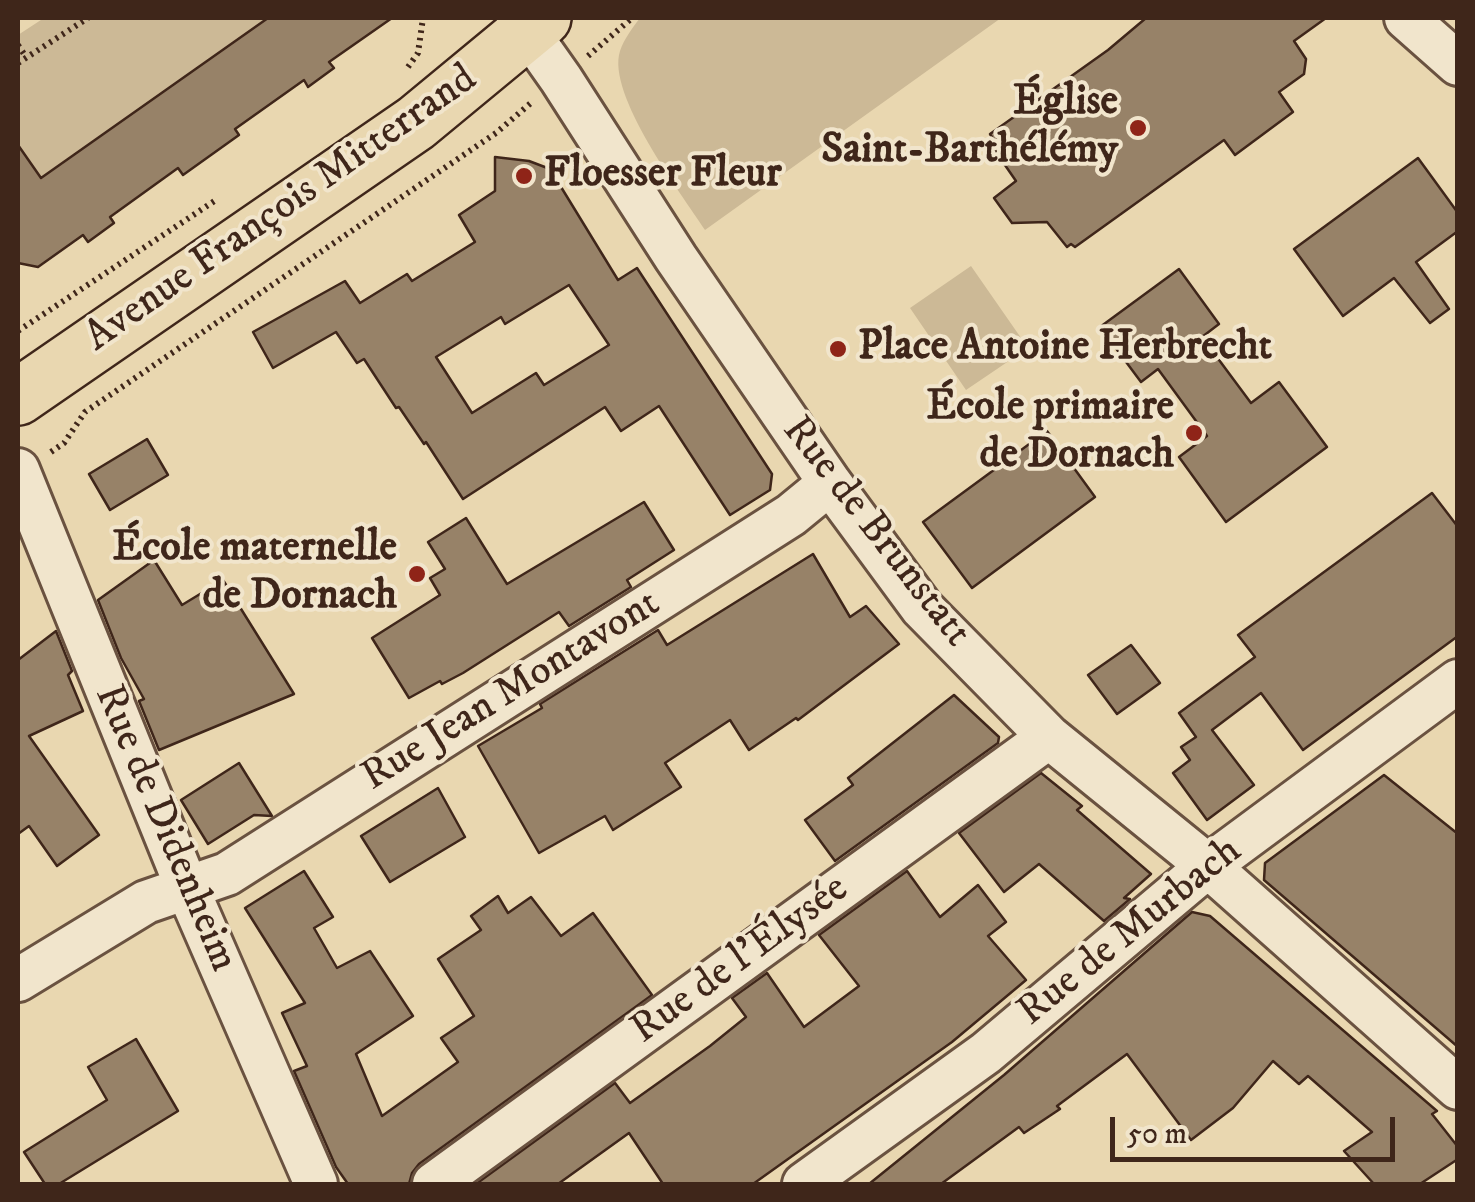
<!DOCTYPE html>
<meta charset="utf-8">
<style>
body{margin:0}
#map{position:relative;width:1475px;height:1202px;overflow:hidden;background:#e9d7b0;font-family:"IM FELL DW Pica",serif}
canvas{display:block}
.frame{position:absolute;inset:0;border:20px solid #3f261a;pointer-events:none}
.scale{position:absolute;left:1110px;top:1117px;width:285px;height:45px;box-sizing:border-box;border:5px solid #3f261a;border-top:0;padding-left:12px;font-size:30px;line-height:35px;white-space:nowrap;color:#3f261a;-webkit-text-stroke:8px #f1e5cc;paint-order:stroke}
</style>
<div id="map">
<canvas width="1475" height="1202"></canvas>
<div class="frame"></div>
<div class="scale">50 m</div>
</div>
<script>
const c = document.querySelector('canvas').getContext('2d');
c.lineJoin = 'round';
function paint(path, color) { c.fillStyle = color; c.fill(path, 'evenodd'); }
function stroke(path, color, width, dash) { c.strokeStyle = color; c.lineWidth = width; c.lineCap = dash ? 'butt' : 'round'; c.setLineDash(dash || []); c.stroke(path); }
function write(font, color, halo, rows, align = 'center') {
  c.font = font + ' "IM FELL DW Pica",serif'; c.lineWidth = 8; c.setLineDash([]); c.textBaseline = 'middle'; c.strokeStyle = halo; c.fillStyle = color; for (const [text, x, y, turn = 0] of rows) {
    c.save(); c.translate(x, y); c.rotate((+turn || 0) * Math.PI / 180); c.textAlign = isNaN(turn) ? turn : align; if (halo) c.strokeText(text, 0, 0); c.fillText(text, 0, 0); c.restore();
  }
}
const green = new Path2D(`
 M44,18H268L41,178L18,145V35Z
 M640,18H1001L705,230C681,193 606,94 620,51C624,39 633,27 640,18Z
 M971,266L1028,348L966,390L910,308Z`);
const building = new Path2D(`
 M268,18H392L329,62L334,68L308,87L304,80L235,129L239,135L183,175L178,168L110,217L114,223L88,242L83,235L38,267L18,263V145L41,178Z
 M1146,18H1326L1294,41L1306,59L1304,74L1279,92L1293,112L1235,155L1224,140L1075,247L1071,244L1067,247L1047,222L1012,223L994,198L1016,181L989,142L993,139L990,134L1108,50Z
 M495,157L529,161L550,169L618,280L637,268L772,474L770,490L730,515L659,406L621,431L605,407L463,499L426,442L424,444L399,407L396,408L364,359L357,363L336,332L273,368L253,332L345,281L360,303L407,274L412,281L475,242L459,215L495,191ZM569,285L609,345L544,385L536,373L472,413L436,357L501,317L505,324Z
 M1418,158L1458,213V231L1416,262L1449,309L1430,323L1394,278L1343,316L1294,249Z
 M1179,269L1219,324L1202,337L1251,403L1279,382L1327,447L1226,522L1179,457L1207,436L1158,369L1141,382L1100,327Z
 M1047,431L1095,497L972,588L923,522Z
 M147,439L168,475L110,510L89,474Z
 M1432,493L1458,527V636L1303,750L1261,693L1212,730L1254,785L1207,820L1173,773L1190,760L1181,747L1196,737L1179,713L1255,657L1238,635Z
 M644,502L674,550L627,580L631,587L569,626L559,612L463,673L442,684L440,681L409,698L372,638L440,595L430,578L445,569L428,542L466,518L507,584Z
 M813,554L850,617L866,606L899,644L798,720L796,718L749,750L730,720L665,763L681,787L613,830L605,816L539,853L478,746L542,708L540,704L658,630L667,645Z
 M154,560L182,605L223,580L294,694L159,750L139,701L144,699L121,658L98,600Z
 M56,631L72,671L68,675L83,711L29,736L99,835L57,866L29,826L18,834V660Z
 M1131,645L1160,683L1117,714L1088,675Z
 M954,695L999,737L998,743L835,861L805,820L853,785L848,778Z
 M239,763L272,816L254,815L208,844L181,800Z
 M1041,773L1082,806L1077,810L1151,874L1124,898L1130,899L1104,921L1039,864L1004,892L959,833Z
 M1384,775L1458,834V1047L1264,880L1265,863Z
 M438,788L465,837L390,882L361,836Z
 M304,871L333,917L314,928L337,968L370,951L413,1016L356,1054L382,1116L458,1062L441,1038L474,1016L438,959L481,930L471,916L498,896L508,913L531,897L561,936L593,913L652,995L419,1164L412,1173L409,1184H348L336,1167L294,1071L307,1066L282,1013L305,1003L245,908Z
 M907,871L940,917L978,885L1006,922L988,936L1026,980L952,1042L753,1184H663L629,1133L558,1184H476L615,1083L630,1103L710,1046L746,1017L732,998L767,973L804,1027L859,986L819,935Z
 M1192,912L1210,916L1437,1111L1432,1114L1458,1147V1159L1420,1184H1374L1344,1151L1372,1132L1308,1076L1299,1084L1273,1061L1233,1108L1191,1140L1127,1054L1057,1106L1060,1109L1024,1133L1019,1127L941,1184H869L1004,1075Z
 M136,1039L178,1111L59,1184H45L24,1152L107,1100L88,1067Z`);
const path = new Path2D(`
 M18,45L26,57
 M588,56L632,18
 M18,63L88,18
 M408,67L418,53L423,18
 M18,331L216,200
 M51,452L64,443L85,412L496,133L532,102`);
const street = new Path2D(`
 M518,18L561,79L676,258L830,483L922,608L1049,737L1208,866L1458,1088
 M1406,18L1458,64
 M18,470L187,888L316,1184
 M18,980L146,902L227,874L791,515L830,483
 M434,1184L1049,737
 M804,1184L986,1053L1208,866L1458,681`);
const primary = new Path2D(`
 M18,397L416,123L543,18`);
const markers = [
 [1138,128,10,"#8f2418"],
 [524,176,10,"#8f2418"],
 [838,349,10,"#8f2418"],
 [1194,433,10,"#8f2418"],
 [417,574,10,"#8f2418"]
];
const poiNames = [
 ["Église",1118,104],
 ["Saint-Barthélémy",1118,152],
 ["Floesser Fleur",544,176,"left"],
 ["Place Antoine Herbrecht",858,349,"left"],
 ["École primaire",1174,409],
 ["de Dornach",1174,457],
 ["École maternelle",397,550],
 ["de Dornach",397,598]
];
const streetNames = [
 ["Avenue François Mitterrand",282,210,-35],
 ["Rue de Brunstatt",875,533,52],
 ["Rue Jean Montavont",512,692,-32],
 ["Rue de Didenheim",164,829,67],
 ["Rue de Murbach",1131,933,-39],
 ["Rue de l'Élysée",741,961,-36]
];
paint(green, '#ccb996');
paint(building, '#978268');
stroke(building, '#3f261a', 2.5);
stroke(street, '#6a5240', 48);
stroke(primary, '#3f261a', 60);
stroke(path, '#3f261a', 6, [2.5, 5]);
stroke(street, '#f1e5cc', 42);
stroke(primary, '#e9d7b0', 55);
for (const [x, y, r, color] of markers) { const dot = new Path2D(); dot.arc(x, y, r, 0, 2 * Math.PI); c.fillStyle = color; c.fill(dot); stroke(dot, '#f1e5cc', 4); }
write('bold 42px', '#3f261a', '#f1e5cc', poiNames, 'right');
write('42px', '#3f261a', '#f1e5cc', streetNames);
</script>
